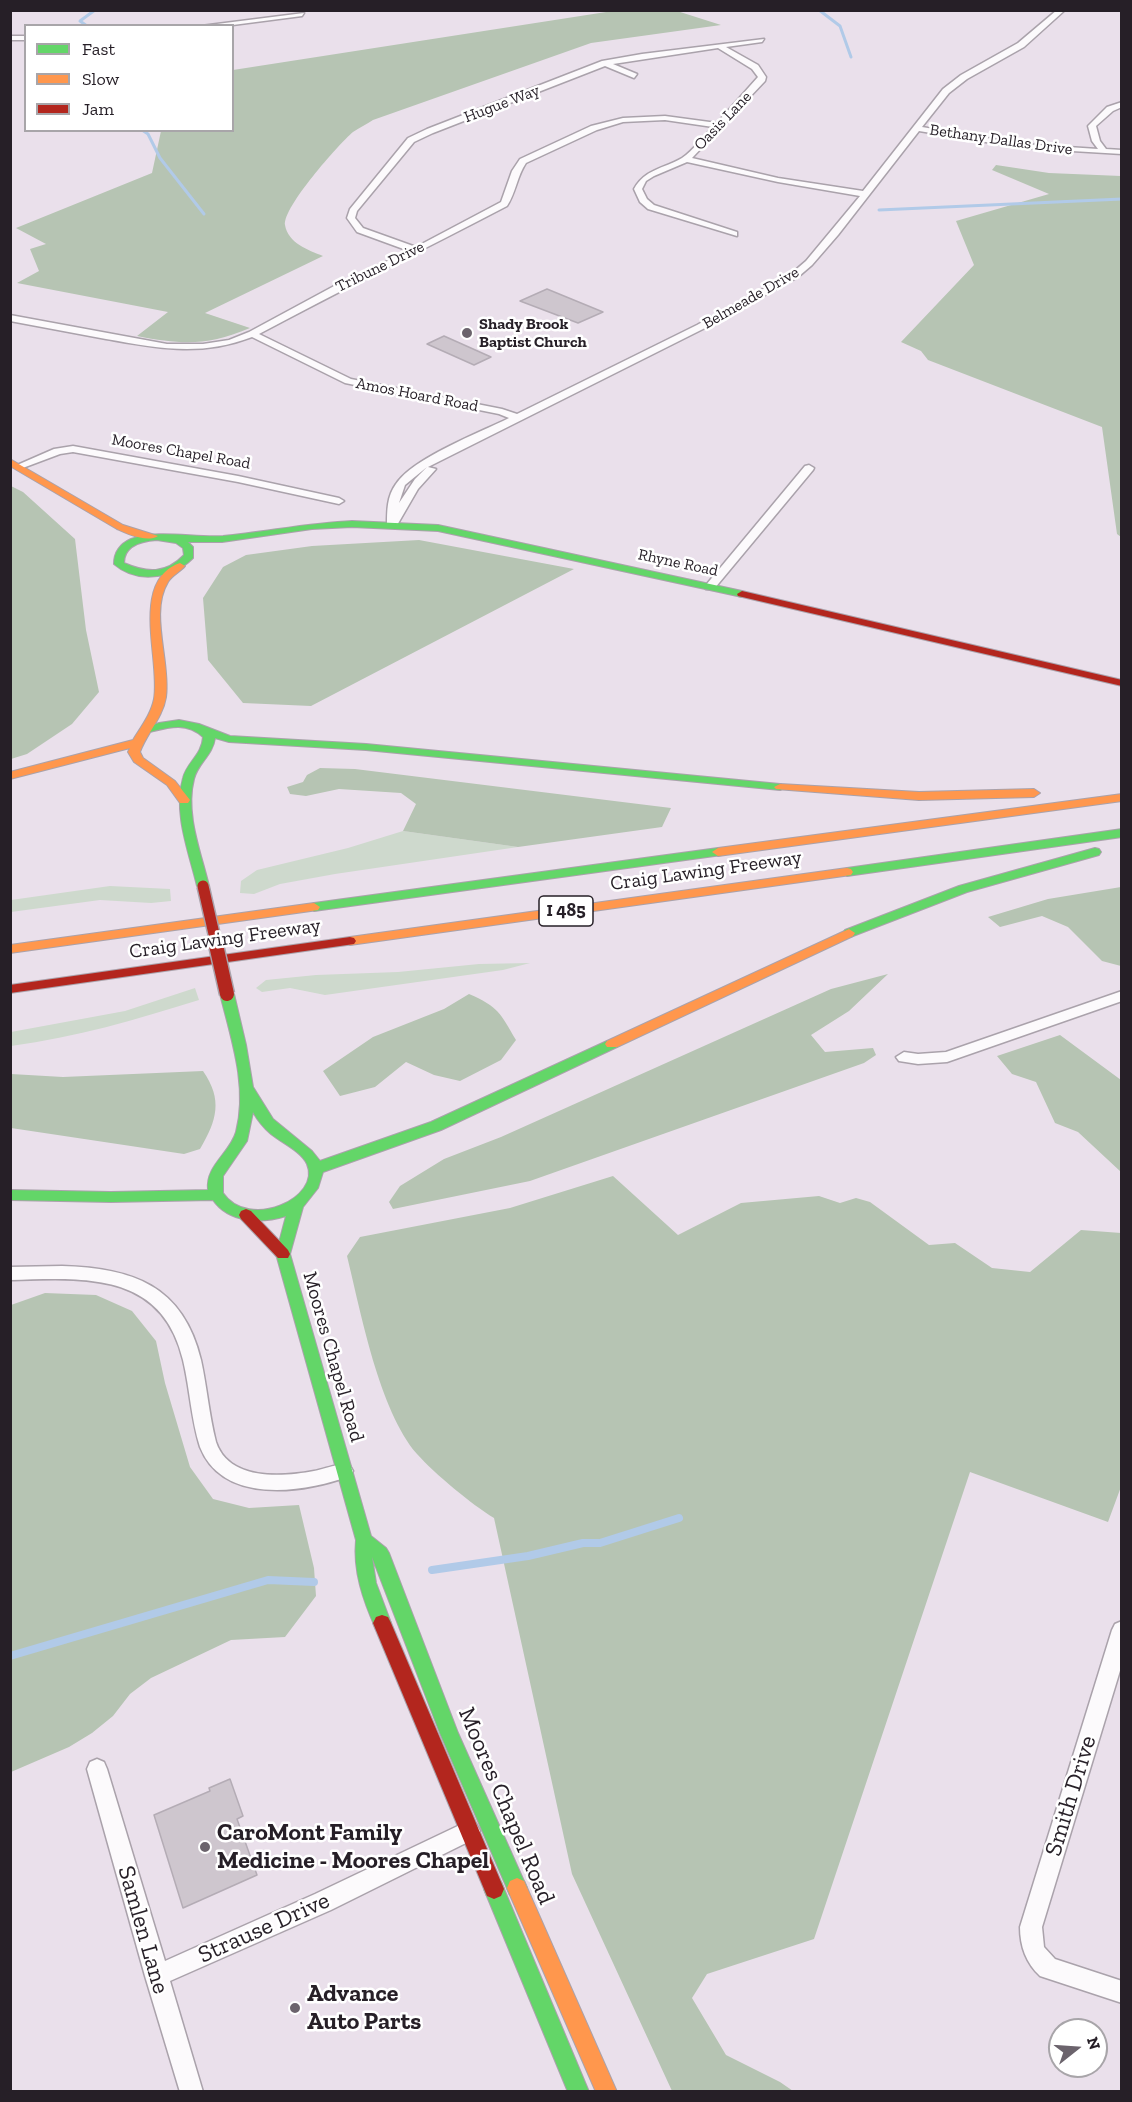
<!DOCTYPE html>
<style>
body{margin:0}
#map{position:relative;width:1132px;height:2102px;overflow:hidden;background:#eae0eb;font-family:"Zilla Slab",serif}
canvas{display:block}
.frame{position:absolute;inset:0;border:12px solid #261f27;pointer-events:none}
.legend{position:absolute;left:24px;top:24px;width:210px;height:108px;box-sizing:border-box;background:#fff;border:2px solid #a8a5a9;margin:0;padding:8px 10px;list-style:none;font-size:18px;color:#261f27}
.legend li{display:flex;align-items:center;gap:12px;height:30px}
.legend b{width:30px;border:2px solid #a8a5a9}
.north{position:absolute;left:1048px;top:2018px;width:60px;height:60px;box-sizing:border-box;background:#fff;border:2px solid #a8a5a9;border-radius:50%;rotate:73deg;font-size:16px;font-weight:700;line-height:24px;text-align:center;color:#261f27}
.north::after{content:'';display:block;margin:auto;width:21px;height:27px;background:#6b636c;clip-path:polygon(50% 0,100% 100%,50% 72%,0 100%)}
</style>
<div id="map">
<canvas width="1132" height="2102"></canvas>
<div class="frame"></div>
<ul class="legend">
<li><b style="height:8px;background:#63d668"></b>Fast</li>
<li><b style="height:8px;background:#ff974d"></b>Slow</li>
<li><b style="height:8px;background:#b3261e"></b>Jam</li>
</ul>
<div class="north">N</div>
</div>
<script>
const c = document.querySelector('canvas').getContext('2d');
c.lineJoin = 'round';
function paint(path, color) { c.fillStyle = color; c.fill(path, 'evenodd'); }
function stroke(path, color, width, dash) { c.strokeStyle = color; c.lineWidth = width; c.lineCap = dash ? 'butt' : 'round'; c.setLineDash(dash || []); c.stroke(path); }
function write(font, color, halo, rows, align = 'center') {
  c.font = font + ' "Zilla Slab",serif'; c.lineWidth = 5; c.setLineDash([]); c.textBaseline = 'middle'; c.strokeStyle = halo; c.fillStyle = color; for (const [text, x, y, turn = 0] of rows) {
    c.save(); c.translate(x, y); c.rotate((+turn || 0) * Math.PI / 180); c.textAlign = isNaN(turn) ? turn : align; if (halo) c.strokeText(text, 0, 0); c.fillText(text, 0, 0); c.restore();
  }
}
const green = new Path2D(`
 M403,831L518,847L335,874L280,884L254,894L240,893L241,881L257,870L348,848Z
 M110,886L170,889L171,901L151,903L100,900L11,912V900Z
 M530,963L503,970L325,995L290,988L262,992L256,988L266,980L316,975L398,972L479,964Z
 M195,988L199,1000C135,1020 77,1037 11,1046V1032L125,1011Z`);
const forest = new Path2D(`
 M619,10L677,11L721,25L591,43L373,120C367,124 359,128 353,132C338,145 283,207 285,225C288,243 308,250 323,256L205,313L250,328C207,346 183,345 137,336L168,312L17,283L39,271L30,249L46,244L16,228L152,173L161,131L232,130L233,70Z
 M996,165L1049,173L1121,176V537L1117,534L1102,427L928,360L921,351L901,342L974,265L956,221L1049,194L992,170Z
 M11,486L23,492L75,539L86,630L99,692L72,724L27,754L11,759Z
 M419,540L574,569L311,706L243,703L208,660L203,598L223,567L246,555L312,546Z
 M320,768L355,769L671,808L662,827L518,847L403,831L416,804L401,793L339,789L306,796L290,794L287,787L303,782L307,775Z
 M1121,887V966L1102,961L1068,927L1042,916L1000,927L988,917L1048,899Z
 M888,974L849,1011L811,1035L825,1052L873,1048L876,1055L864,1063L530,1181L393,1209L389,1202L400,1186L444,1159L501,1137L831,989Z
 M469,994C499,1007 500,1013 516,1040L501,1060L460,1081L434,1075L406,1062L375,1087L340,1096L323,1071L373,1037L444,1009Z
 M1060,1035L1121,1080V1172L1078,1132L1055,1123L1036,1082L1012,1074L997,1056Z
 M203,1071C223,1100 217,1120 200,1149L184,1154L11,1128V1074L63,1077Z
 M613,1176L678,1235L741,1203L819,1196L840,1203L856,1198L870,1202L929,1245L955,1243L992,1268L1030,1272L1081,1230L1121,1233L1122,1484L1108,1522L970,1472L814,1939L707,1974L692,1998L726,2055L780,2082L793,2091H672L572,1874L494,1518C471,1504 435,1474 417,1454C379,1410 361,1313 347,1256L360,1237L510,1208Z
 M45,1293L96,1295L132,1311L156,1341L165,1383L190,1467L213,1499L249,1508L299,1505L314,1568L316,1596L285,1637L231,1640L151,1678L130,1694L113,1716L92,1733L69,1747L11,1772V1305Z`);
const streamFar1 = new Path2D(`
 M819,10L840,26L851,57
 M87,26L80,21L95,10
 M142,130L148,134L160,158L204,214
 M879,210L1122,199`);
const stream = new Path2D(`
 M432,1570L528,1556L583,1543H600L679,1518
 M10,1656L268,1580L314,1582`);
const building = new Path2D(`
 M547,289L603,312L578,323L520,301Z
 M444,336L491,357L474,365L427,344Z
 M230,1779L243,1816L237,1819L257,1875L183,1908L154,1815L210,1791L209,1788Z`);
const street = new Path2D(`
 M1057,10H1065L1024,47L967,79L949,93L922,127L1022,144L1098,149L1092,141L1088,126L1107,107L1122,102V107L1113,111L1096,126L1100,141L1106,149L1122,150V154L1022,148L919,131L838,235L812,265L798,277L703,329L428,467L436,469L418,489L396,527H388L387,525C387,511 387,496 396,484C413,458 479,433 509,418L499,414L345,383L252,337C200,357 158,348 106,339C74,333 42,327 10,321V315L167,344H203L229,340L249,332L336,285L409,251L357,232L347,218L350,209L408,138L427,129L602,61L642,54L764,39L762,42L726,47L758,65L766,77L765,81L692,158L778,178L863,191L943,89L961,75L1018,43ZM718,48L752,69L758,77L717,123L665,116L623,118L591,126L520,159L512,171L501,202L416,247L363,228L355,218L357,211L414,142L433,133L605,66L634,78L637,74L613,64ZM665,120L713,127C703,136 693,151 682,158C663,169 645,169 634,189L640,202L648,209L737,236V232L654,205L647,199L642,189L646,181L654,176L687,162L778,182L860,196L806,261L792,273L697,325L517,414L502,409L351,379L259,334C341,290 425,249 507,206C516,192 517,176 526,163L597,130L623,122ZM427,467L415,479L399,503L405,485Z
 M304,13L302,16L225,26H201Z
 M10,36H26V40H10Z
 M73,446L238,476L339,498L344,501L339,504L238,482L73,452L60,454L20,469L15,466L54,449Z
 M809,465L814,468L813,470L714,589H706V585L805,466Z
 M1122,991V1001L947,1062L918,1064L899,1061L896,1057L904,1052L918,1054L946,1052Z
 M62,1266C132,1268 183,1285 201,1360C207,1387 209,1415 216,1442C229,1481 282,1477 314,1471C326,1469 339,1462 350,1466L353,1471L350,1476C303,1493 223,1505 200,1447C191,1419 190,1389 183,1360C162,1271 84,1278 10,1280V1267Z
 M1122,1621V1664L1042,1927L1044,1947L1055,1959L1122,1981V2003L1040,1976C1026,1963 1020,1946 1020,1927L1112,1630L1115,1624Z
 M97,1759L104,1762L107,1769L165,1961L315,1894L462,1824L469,1821L476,1824L480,1831L476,1838L331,1910L170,1981L203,2092H180L145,1976L87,1769L90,1762Z`);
const fast = new Path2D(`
 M352,521L438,525L742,591L747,594L742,597L438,531L352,527L312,529L222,542H188L193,547V558C172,579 137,584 114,564C114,552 120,544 131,539C158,529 194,538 223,536C266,532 308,523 352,521ZM157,540L176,543L183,548L184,555C166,574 147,573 124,563C124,545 142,541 157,540Z
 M179,720L199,724L230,736L366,744L780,784L786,787L780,790L366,750L229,742L215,738C213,755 198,763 194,779C185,814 201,852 209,886L203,890L197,886C189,852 173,813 183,778C187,762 202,755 203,737C185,721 167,728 146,733L140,730L159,723Z
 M1122,829V837L847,876L841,872L847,868Z
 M718,848L722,849L724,852L722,855L314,911L308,907L314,903Z
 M1095,848L1099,849L1101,852L1099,855L967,892L853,936L849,937L843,933L845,930L959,886Z
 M227,990L234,994L246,1045L253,1087L273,1119L312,1151L320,1161L431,1122L607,1041H617L619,1044L617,1047L441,1130L323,1172L318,1188L303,1207L290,1254L371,1536L386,1548L389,1553L458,1733L527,1888L524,1895L517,1898L510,1895L440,1733L372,1557L376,1583L391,1623L388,1629L382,1631L376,1629C363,1600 353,1571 356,1540L276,1254L286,1216C261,1224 229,1223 213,1200L111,1202L10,1200V1190L111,1192L208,1190C205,1166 230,1153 236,1132C248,1087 231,1038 220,994ZM253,1112C258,1121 264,1128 271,1134C282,1143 301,1151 307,1164C322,1198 249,1231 223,1193V1176L247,1141Z
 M494,1879L501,1882L589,2092H568L484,1889L487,1882Z`);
const slow = new Path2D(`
 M10,459L123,525L158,536C147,543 128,534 117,529L10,466Z
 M180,563L185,566C180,572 172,575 168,582C149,613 171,662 166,697C163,717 147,733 140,752L143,758L175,781L190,800L188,803H180L167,785L134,762L128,752L130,748L10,779V772L133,740C141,727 151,714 154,699C161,661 129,581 180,563Z
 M780,784L919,792L1034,789L1040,793L1034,797L919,800L776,789L774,787Z
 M1122,794V801L718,856L712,852L718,848Z
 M847,868L851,869L853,872L851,875L350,945L344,941L350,937Z
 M314,903L320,907L318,910L10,953V945Z
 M849,929L855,933L853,936L617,1047H607L605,1044L607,1041Z
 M517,1878L524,1881L617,2092H596L507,1888L510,1881Z`);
const jam = new Path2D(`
 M742,591L1122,680V686L738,596L737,594Z
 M350,937L354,938L356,941L354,944L10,993V985Z
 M246,1209L251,1211L288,1250L290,1254L288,1258H278L241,1219L239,1215L241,1211Z
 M382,1615L388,1617L391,1623L504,1889L501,1896L494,1899L487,1896L373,1623L376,1617Z`);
const jamBridgeFar1 = new Path2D(`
 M203,886L217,947`);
const jamBridge = new Path2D(`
 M216,945L227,994`);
const markers = [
 [467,333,6,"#6b636c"],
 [205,1847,6,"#6b636c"],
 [295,2008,6,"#6b636c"]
];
const farStreetnames = [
 ["Hugue Way",502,104,-21],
 ["Oasis Lane",723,121,-46],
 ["Bethany Dallas Drive",1001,140,8],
 ["Tribune Drive",380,267,-26],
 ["Belmeade Drive",751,298,-30],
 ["Amos Hoard Road",417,395,11],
 ["Moores Chapel Road",181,452,10],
 ["Rhyne Road",678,563,12]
];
const farPoinames = [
 ["Shady Brook",479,324],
 ["Baptist Church",479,342]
];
const shields = [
 [566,911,54]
];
const shieldNames = [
 ["I 485",566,911]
];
const streetNames = [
 ["Craig Lawing Freeway",706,871,-8],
 ["Craig Lawing Freeway",225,939,-8],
 ["Moores Chapel Road",333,1357,74]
];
const nearStreetnames = [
 ["Smith Drive",1071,1796,-73],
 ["Moores Chapel Road",506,1806,67],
 ["Strause Drive",264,1928,-24],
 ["Samlen Lane",143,1930,74]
];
const nearPoinames = [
 ["CaroMont Family",217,1833],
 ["Medicine - Moores Chapel",217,1861],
 ["Advance",307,1994],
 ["Auto Parts",307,2022]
];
paint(green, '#ced9cd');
paint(forest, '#b6c4b3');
stroke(streamFar1, '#b1cae8', 3);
stroke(stream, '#b1cae8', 8);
paint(building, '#cec6ce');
stroke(building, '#b4acb5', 1.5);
stroke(street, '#aaa2ab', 3);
stroke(fast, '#aaa2ab', 2);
stroke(slow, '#aaa2ab', 2);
stroke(jam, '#aaa2ab', 2);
paint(street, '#fcfafc');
paint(fast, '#63d668');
paint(slow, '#ff974d');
paint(jam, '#b3261e');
stroke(jamBridgeFar1, '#aaa2ab', 14, []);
stroke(jamBridge, '#aaa2ab', 17, []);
stroke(jamBridgeFar1, '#b3261e', 11);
stroke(jamBridge, '#b3261e', 14);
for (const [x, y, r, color] of markers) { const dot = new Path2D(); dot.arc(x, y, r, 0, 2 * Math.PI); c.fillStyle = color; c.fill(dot); stroke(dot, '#fff', 2); }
write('16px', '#261f27', '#fff', farStreetnames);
write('bold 16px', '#261f27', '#fff', farPoinames, 'left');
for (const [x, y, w] of shields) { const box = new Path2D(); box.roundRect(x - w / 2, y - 15, w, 30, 4.5); c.fillStyle = '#fff'; c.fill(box); stroke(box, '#261f27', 1.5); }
write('bold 18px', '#261f27', null, shieldNames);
write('20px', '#261f27', '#fff', streetNames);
write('24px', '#261f27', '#fff', nearStreetnames);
write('bold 24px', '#261f27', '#fff', nearPoinames, 'left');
</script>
